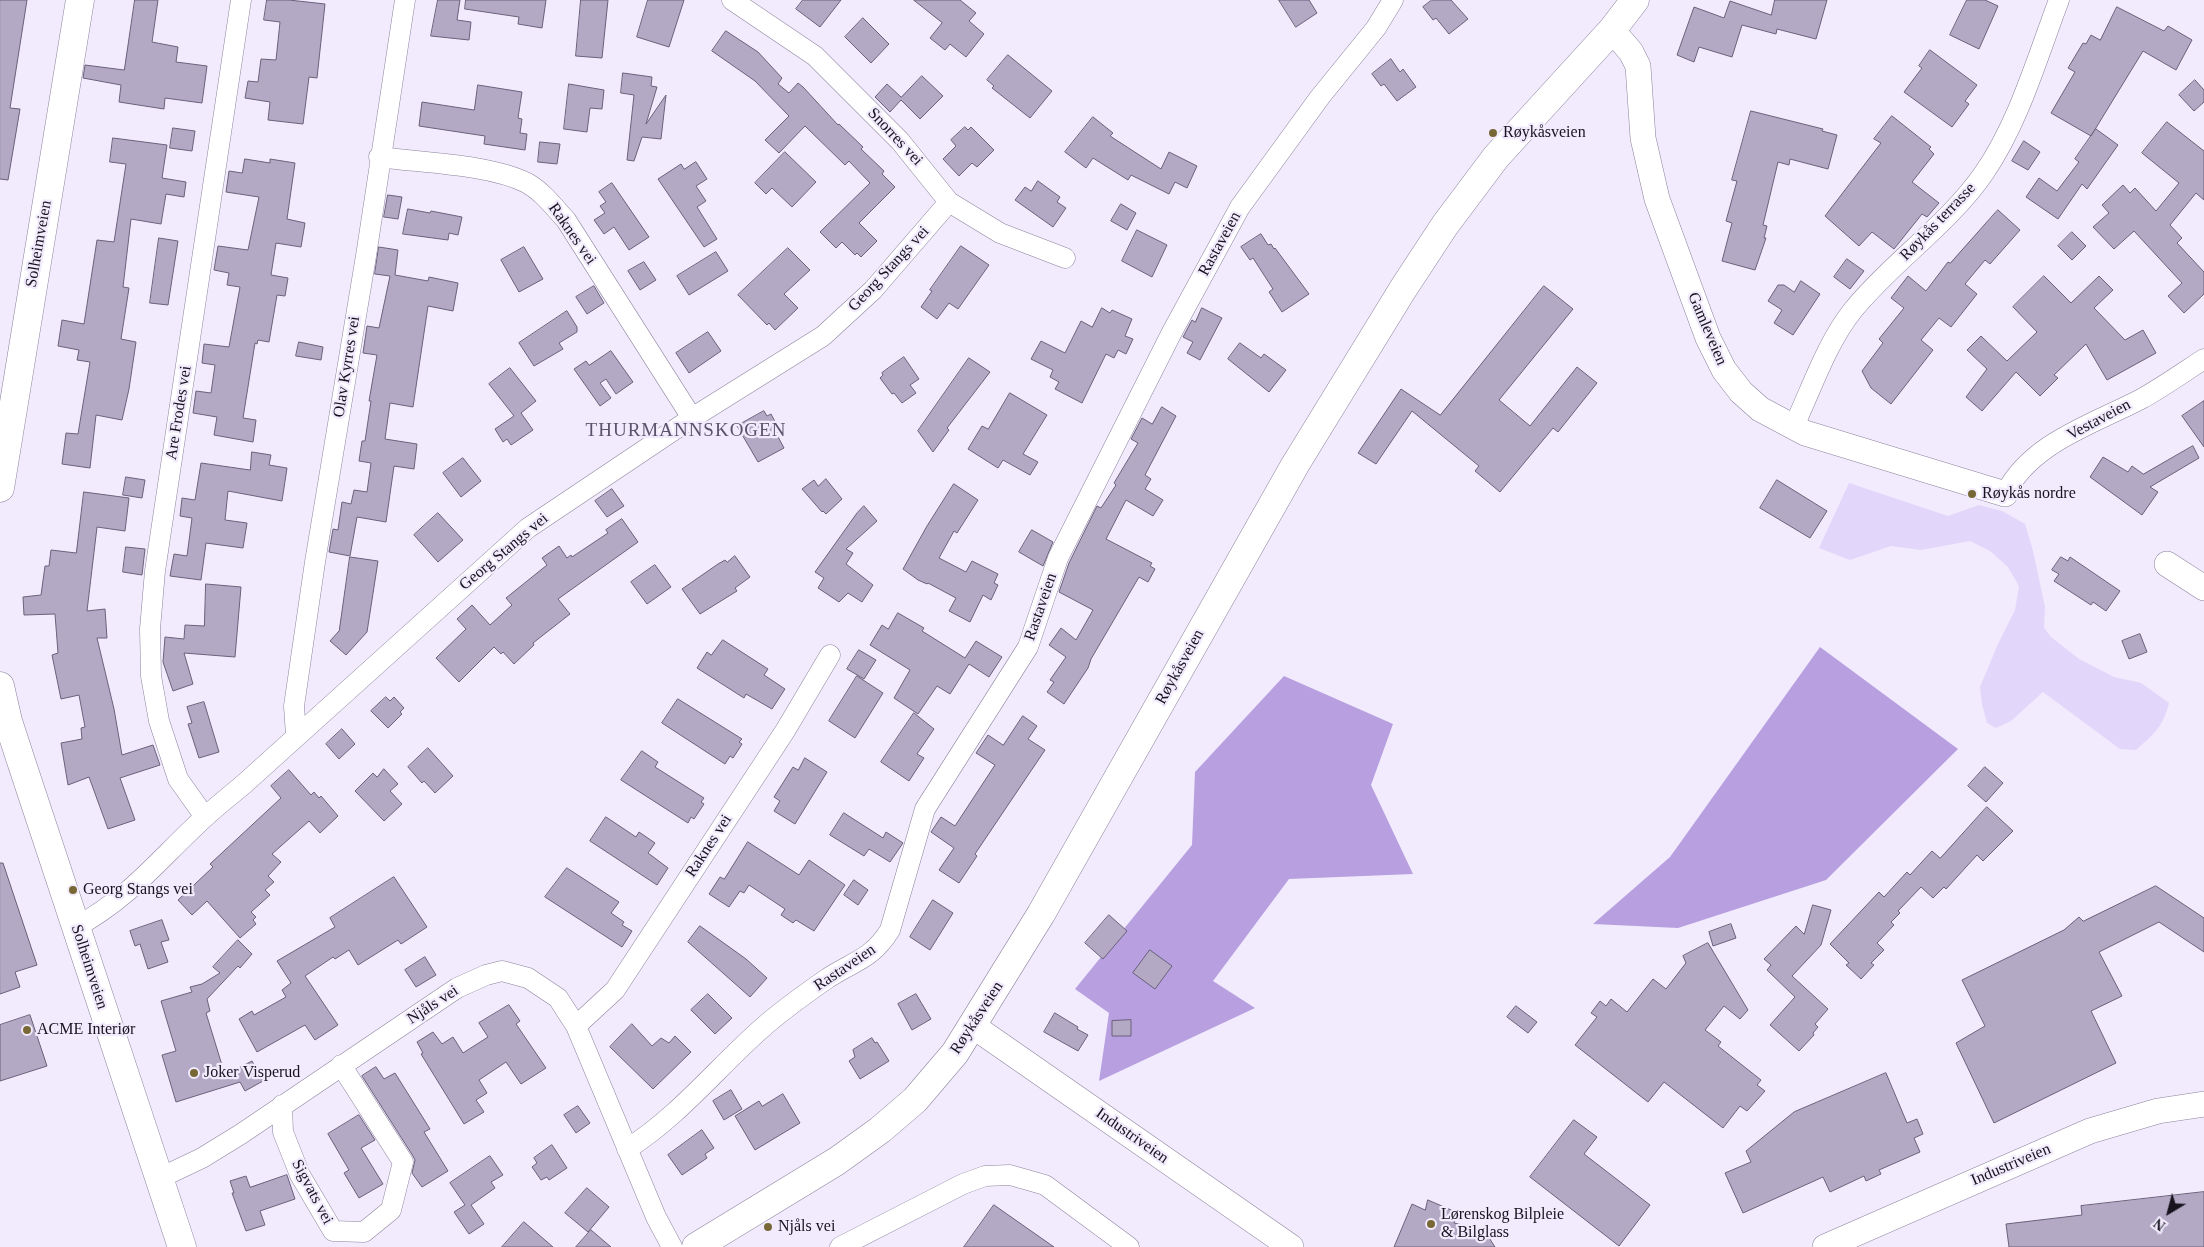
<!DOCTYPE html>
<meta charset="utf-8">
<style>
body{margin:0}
#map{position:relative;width:2204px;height:1247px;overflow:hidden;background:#f1ebfd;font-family:"Times New Roman",serif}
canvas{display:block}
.north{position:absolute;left:2144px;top:1187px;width:50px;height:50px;-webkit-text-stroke:4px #f1ebfd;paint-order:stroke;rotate:217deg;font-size:14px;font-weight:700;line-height:20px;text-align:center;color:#17131e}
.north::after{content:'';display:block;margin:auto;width:18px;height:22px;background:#17131e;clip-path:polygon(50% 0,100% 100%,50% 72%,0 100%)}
</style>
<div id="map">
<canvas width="2204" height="1247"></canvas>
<div class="north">N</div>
</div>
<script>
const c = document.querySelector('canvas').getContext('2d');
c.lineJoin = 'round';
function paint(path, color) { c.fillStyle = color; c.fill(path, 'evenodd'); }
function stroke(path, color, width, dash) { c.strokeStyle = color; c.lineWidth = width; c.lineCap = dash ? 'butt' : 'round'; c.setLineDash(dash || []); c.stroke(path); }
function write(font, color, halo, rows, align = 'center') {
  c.font = font + ' "Times New Roman",serif'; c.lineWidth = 4.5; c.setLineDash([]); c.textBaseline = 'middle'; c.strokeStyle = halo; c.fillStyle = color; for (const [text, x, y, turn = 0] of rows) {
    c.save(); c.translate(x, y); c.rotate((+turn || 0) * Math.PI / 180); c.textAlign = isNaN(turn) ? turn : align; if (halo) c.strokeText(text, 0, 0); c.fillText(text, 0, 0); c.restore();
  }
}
const green = new Path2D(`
 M1849,483L1948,516L1979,505L2002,511L2025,524L2033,551L2045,607L2044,628L2051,637L2079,659L2114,677L2141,683L2169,703C2163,727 2154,734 2136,750L2120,749L2043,692L2011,721L1996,728L1987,723L1982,704L1980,687L1998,644L2015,610L2019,586L2008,567L1990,551L1970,541L1921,550L1891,546L1850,560L1819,548Z`);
const forest = new Path2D(`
 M1820,647L1958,749L1826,880L1678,928L1593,924L1670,857Z
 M1284,676L1393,724L1371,785L1413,874L1289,879L1213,981L1255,1008L1099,1081L1109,1013L1075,989L1192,845L1195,772Z`);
const building = new Path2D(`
 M0,0H27L10,108L20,109L8,180L0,179Z
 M135,0H158L152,42L178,47L176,62L207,66L202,103L165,98L164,109L119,102L121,85L83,78L85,65L124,70Z
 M267,0H289L325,4L317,78L309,77L303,124L268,120L270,102L245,98L248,81L258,82L261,59L276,60L280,22L264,20Z
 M438,0H460L457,20L471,22L469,40L431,36Z
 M466,0H546L542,28L518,24L519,17L465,9Z
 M581,0H608L602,58L576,56Z
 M648,0H684L669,47L637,37Z
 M803,0H841L820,27L796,9Z
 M914,0H960L976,13L969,21L984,34L966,57L950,44L945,50L930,38L942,23Z
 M1279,0H1309L1317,13L1296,27Z
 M1432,0H1451L1468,19L1449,34L1436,18L1433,20L1423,7Z
 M1775,0H1827L1816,39L1777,29L1776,34L1742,25L1732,57L1699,47L1694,62L1677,55L1694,7L1724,18L1730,1L1771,15Z
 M1967,0H1985L1998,6L1979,49L1950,35Z
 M2117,7L2164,31L2168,26L2192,40L2176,70L2143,51L2091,136L2051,113L2075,72L2068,68L2083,43L2086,44L2091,35L2100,40Z
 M863,18L889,44L871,63L845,37Z
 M726,31L758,52L782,78L778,84L789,93L798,83L803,87L838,125L839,124L863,147L861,149L884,171L882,174L895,187L859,223L877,241L861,257L857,253L855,255L842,242L836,248L820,232L870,183L849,161L845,165L805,126L779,153L765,140L789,116L755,81L712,51Z
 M1930,50L1977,85L1965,101L1969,104L1952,127L1904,92L1922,68L1919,66Z
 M1008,55L1052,91L1030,118L992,88L994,86L987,80Z
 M1391,59L1400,72L1403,69L1416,87L1397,101L1384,84L1381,86L1372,74Z
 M623,73L652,77L651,86L657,87L646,124L666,95L661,139L642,137L634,161L627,160L634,95L621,93Z
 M922,76L943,96L920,119L901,100L890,112L875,97L887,84L901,97Z
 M2195,80L2204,90V102L2194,111L2179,95Z
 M569,84L604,90L602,109L590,108L587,132L564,129Z
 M478,85L522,92L518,118L522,119L520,133L527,134L525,150L484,144L485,136L419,126L422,102L474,110Z
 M1751,111L1823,129L1822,131L1837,135L1828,169L1790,159L1789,165L1778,162L1763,225L1767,226L1764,238H1766L1755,270L1722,261L1732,223L1726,221L1737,181L1732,180Z
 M1892,116L1931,147L1929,149L1934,154L1912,182L1939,203L1927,217L1922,214L1894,249L1872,232L1859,246L1825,216L1881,143L1874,139Z
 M1093,117L1113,133L1110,136L1161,169L1169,152L1197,166L1187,188L1175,182L1169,194L1131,175L1128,180L1093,158L1086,168L1065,152Z
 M2167,122L2204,151V200L2196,193L2170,225L2182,238L2177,243L2204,272V294L2184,313L2168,296L2182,283L2134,231L2114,249L2093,227L2109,213L2102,205L2123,185L2130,193L2135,188L2156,211L2179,183L2142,153Z
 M965,127L968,130L971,127L994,150L977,167L972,163L959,176L943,159L956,146L951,140Z
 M173,128L195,131L192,151L170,148Z
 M2096,129L2118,145L2087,189L2082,184L2058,219L2026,197L2039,178L2057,191L2079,162L2075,159Z
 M113,138L167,145L162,178L186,182L184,197L166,194L161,224L131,219L123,287L129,288L121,339L136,342L129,389L122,420L96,415L90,468L62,464L66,433L78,434L90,362L77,360L79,350L58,346L62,320L84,324L97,240L114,242L126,164L110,162Z
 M2024,141L2040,152L2028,170L2012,161Z
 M540,142L560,144L557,164L538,162Z
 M785,152L816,182L792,207L772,188L766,194L755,183Z
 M245,159L270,163V159L295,163L287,219L305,223L301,247L276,243L271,275L288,278L285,296L277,295L269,342L258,340L257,344L255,343L243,418L256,420L253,442L214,435L217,417L193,413L196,391L211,393L215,365L202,363L204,344L229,347L240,287L227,285L229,273L214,270L218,246L248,250L259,197L226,192L229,171L242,173Z
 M696,162L707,179L696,186L706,201L697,207L717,239L704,247L658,179L681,164L684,169Z
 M1038,181L1060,197L1057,202L1066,208L1053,227L1015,200L1025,187L1031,191Z
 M612,183L649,237L629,250L614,227L604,234L594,220L605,213L600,206L606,202L599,192Z
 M388,195L402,197L398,219L384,217Z
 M1121,204L1136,213L1127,230L1111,221Z
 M408,209L430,213L431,211L462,217L458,235L449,233L448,240L403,234Z
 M1998,210L2020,230L1990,264L1985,260L1965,284L1977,294L1951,327L1939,318L1921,340L1933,350L1891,404L1871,388L1862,371L1883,343L1879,339L1904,308L1891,298L1908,276L1926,291L1948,262L1950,263Z
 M1137,230L1167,245L1152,277L1122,261Z
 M2072,232L2086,246L2072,260L2058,246Z
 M1261,234L1268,245L1271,244L1274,249L1275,248L1309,294L1282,312L1269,292L1273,289L1253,258L1250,260L1241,247Z
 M159,238L178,241L168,305L150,303Z
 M961,246L989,265L958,309L949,303L937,319L921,307L932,291L930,290Z
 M379,247L398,250L395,275L428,281L429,277L458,283L453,311L428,306L413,407L390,403L385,439L417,444L414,469L394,466L386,522L357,517L350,556L329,552L333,529L338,530L342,502L351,504L354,490L367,492L371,463L359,461L362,441H365L371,401H369L377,355L363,353L367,326L379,328L390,276L375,274Z
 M524,247L543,279L519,292L501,260Z
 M788,248L810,270L784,294L798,308L775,330L769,323L767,325L738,295Z
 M716,252L728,271L689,295L677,276Z
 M1847,259L1864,271L1850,289L1834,277Z
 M644,262L656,280L640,290L628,271Z
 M2044,276L2071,303L2099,276L2113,290L2094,308L2125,340L2143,330L2156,353L2107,380L2086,344L2054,375L2058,378L2040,396L2016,372L1982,411L1966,397L1987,369L1967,350L1981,336L2007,361L2037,332L2013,307Z
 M1801,281L1820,294L1793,335L1774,323L1782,310L1768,301L1778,285H1784L1794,292Z
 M594,286L604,303L587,314L576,297Z
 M1544,286L1573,309L1499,400L1530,426L1577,367L1597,383L1558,432L1553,428L1500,492L1475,471L1479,466L1412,411L1376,464L1358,453L1401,389L1440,415Z
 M1102,308L1110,313L1112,310L1132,319L1125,336L1133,339L1126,354L1118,350L1114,358L1106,354L1082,403L1055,389L1059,382L1050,377L1053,370L1031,359L1041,341L1065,353L1081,321L1092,327Z
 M1202,308L1222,318L1200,360L1187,353L1193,342L1183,337L1192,320L1195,322Z
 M567,311L577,327V332L559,343L563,349L534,366L519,343Z
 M708,332L721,351L689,373L676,353Z
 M299,342L323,347L321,360L296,356Z
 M1240,343L1261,358L1264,354L1286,370L1269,392L1228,359Z
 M611,351L633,382L616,394L606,379L600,383L611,398L600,406L574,369L586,361L589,365Z
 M904,357L919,379L910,385L916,393L902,403L894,393L892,394L880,378L883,375L882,373Z
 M969,358L990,372L947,428L949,430L933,452L918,431Z
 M510,368L536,401L521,413L533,430L511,445L507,439L503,442L495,429L514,416L489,384Z
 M1010,393L1047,415L1023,454L1038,462L1030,475L1003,460L998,468L968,449L982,426L988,429Z
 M2204,401V447L2182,416Z
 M1162,407L1176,416L1145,475L1151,479L1145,489L1163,500L1153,516L1126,500L1106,539L1152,563L1150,566L1155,569L1148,582L1139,577L1091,659L1088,668L1064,704L1047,692L1054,682L1050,680L1066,657L1049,645L1061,628L1076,640L1093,610L1059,592L1069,563L1097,506L1101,508L1116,485L1114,483L1138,443L1131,439L1142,418L1152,424Z
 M764,411L767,416L771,414L780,431L776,433L784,448L758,462L737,426Z
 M2193,446L2199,458L2150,487L2158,492L2142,515L2090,477L2103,457L2128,472L2132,466L2143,474Z
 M252,452L271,455L269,465L287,468L282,501L228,491L225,520L247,523L243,548L206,543L201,580L170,576L174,554L187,556L192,518L180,516L182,498L195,500L201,463L250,470Z
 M463,458L481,481L461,497L443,473Z
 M126,477L145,480L142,498L123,495Z
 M826,479L842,499L826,514L823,511L822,512L802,489L814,480L818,486Z
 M1777,480L1827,511L1810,538L1760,508Z
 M954,484L978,500L957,533L954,531L939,558L966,572L972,561L998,574L994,583L998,585L991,600L983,595L970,622L949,611L956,598L928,583L927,584L918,580L903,569L927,526Z
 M612,489L624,506L607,517L595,501Z
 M84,492L129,498L125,531L97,527L87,611L105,609L107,638H97L114,709L122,755L153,745L160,765L120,778L135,820L108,829L89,777L68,785L61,743L82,739L81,728L85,727L79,695L61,699L52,655L58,653L55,614L24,615L23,597L41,595L45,566H49L51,550L76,553Z
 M864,506L877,521L846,549L853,553L846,564L873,585L862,602L848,593L839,602L818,588L824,578L815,572L857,513Z
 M438,513L463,540L438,562L414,535Z
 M622,519L638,542L558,599L570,614L533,643L534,645L514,664L503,652L501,654L494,647L459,682L436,658L466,629L457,619L472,605L490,625L512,605L506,598L547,565L542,558L559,546L567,558L571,555L572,557L608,533L606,530Z
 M1032,530L1053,542L1043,566L1019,552Z
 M126,547L145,549L142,575L123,572Z
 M735,556L750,577L735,588L737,591L700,614L682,589L718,564L725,560L727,562Z
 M350,557L378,561L367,632L346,655L330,641L339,631Z
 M2061,557L2068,561L2070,557L2120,591L2106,611L2093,602L2091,605L2054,581L2059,574L2052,570Z
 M655,565L671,587L647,604L631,582Z
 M206,584L241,587L235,657L184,653L193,684L173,691L163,662L165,637L184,639L185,625L204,626Z
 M898,613L924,628L922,631L965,658L976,641L1002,657L989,677L969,664L950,694L937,686L918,714L894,698L910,670L870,645L882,625L888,629Z
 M2140,634L2147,652L2129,659L2122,641Z
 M723,640L768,669L764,675L785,689L772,709L746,694L744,698L697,668L707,652L711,655Z
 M859,650L876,660L864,679L847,669Z
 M857,676L883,693L855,738L829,721Z
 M386,697L390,701L394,697L404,708L400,712L402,714L388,728L371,711Z
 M678,699L742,739L739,742L742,744L733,758L730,756L725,764L662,723Z
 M204,702L219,752L199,758L188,724L192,723L187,707Z
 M914,713L934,729L917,754L924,758L909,781L881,762Z
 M1023,716L1037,726L1028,739L1045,750L975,854L977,856L959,883L939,870L954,848L931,832L941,817L955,826L995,765L976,753L988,735L1003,745Z
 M342,729L355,744L339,759L326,744Z
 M428,748L453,776L435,793L424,781L422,783L408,767Z
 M642,751L658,762L655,767L704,798L701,802L704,804L694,819L691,817L688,823L621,780Z
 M805,758L827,772L795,824L774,811L780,801L774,797L793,767L798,770Z
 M1985,767L2003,783L1986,802L1968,786Z
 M384,769L398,784L390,791L402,804L384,821L355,791L373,773L377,777Z
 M289,770L311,795L314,792L319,798L321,796L338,816L320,833L309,821L272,854L281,862L268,876L274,882L265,890L270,895L251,912L256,917L253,920L256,924L240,938L207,901L192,915L178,900L213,867L210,864L281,798L271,786Z
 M1987,807L2013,831L1983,861L1977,855L1946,889L1944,887L1933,898L1921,887L1898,911L1900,913L1891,922L1894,925L1877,943L1884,950L1871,963L1874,965L1861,979L1846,965L1849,963L1830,944L1879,892L1884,897L1907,872L1910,875L1932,851L1940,858Z
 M844,813L883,838L886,832L903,843L890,862L869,849L864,856L830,835Z
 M606,817L636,837L639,832L655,843L648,853L668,868L657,885L590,841Z
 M748,842L799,875L809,860L845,885L814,931L796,920L793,923L781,915L785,909L749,885L744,893L740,891L729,907L709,894L720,877L724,879Z
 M0,863H3L37,965L15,972L20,987L0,994Z
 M567,868L619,902L611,913L624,922L622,925L632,931L622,947L545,897Z
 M394,877L427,927L401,944L398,940L358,965L349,950L335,959L333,957L305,976L338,1025L315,1040L305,1025L257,1052L239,1019L252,1011L254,1015L286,997L282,990L291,983L277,961L335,927L330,918Z
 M854,880L868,890L858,905L844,895Z
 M2156,886L2204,918V952L2159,922L2099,952L2122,996L2091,1011L2116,1063L1994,1123L1956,1043L1985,1026L1962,980L2064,930L2079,917L2083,921Z
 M933,900L953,913L930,950L910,937Z
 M1813,905L1831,910L1821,945L1792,976L1828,1009L1815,1024L1818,1027L1813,1033L1814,1035L1799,1051L1770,1025L1795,997L1767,970L1771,965L1764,959L1796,926L1804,934Z
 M1109,915L1127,931L1103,959L1085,943Z
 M162,920L169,940L161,942L168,962L148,969L140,944L135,946L130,931Z
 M1731,924L1736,938L1713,946L1709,932Z
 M700,926L746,959L767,978L750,997L688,942Z
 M238,940L252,954L240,968L238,966L207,999L210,1011L206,1013L225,1075L252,1061L263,1081L245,1091L240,1082L176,1102L162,1055L176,1051L161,1001L192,992L190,987L202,984L220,973L213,967Z
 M1708,943L1748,1010L1740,1019L1724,1006L1705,1030L1721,1042L1718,1046L1761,1080L1757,1085L1765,1091L1747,1111L1740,1106L1723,1128L1664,1082L1648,1102L1575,1045L1597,1017L1591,1013L1600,1001L1606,1006L1611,999L1627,1012L1653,979L1666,989L1686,963L1683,956Z
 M1150,950L1172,966L1155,989L1133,973Z
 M425,957L436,975L416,987L405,970Z
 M708,994L732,1018L715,1034L691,1010Z
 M916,994L931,1019L912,1030L898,1004Z
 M509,1005L520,1021L516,1024L546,1068L521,1084L506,1062L479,1080L487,1093L476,1100L484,1112L464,1124L421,1054L423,1053L417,1042L433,1032L442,1044L453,1037L463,1053L488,1037L479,1023Z
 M1516,1006L1537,1022L1528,1033L1507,1017Z
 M1055,1013L1078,1027L1077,1029L1088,1035L1078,1051L1044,1032Z
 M30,1015L47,1066L0,1081V1025Z
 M1131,1020V1036H1112V1021Z
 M632,1024L652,1046L661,1038L669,1043L675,1036L691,1052L653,1089L610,1047Z
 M872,1038L875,1043L877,1042L889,1061L860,1079L849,1061L855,1057L853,1050Z
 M376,1067L384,1079L395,1073L430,1129L424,1132L448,1171L422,1187L412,1173L415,1160L413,1156L362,1076Z
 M1886,1073L1907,1123L1917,1119L1923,1134L1914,1138L1920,1152L1879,1170L1881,1174L1866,1181L1864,1176L1830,1192L1823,1177L1743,1213L1725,1173L1751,1162L1746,1151L1794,1112Z
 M731,1090L742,1109L724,1120L713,1101Z
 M783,1094L800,1123L755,1150L735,1116L759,1101L762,1106Z
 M578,1106L590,1123L576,1133L564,1115Z
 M359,1115L375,1140L361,1148L383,1184L359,1198L344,1173L349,1170L328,1134Z
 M1574,1120L1597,1137L1584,1154L1650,1205L1619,1246L1530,1177Z
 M702,1130L714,1148L705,1154L707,1158L682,1175L668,1155Z
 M552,1145L567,1168L549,1180L547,1177L541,1180L532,1167L537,1163L534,1158Z
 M490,1156L503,1175L491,1182L495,1188L471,1205L484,1224L469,1234L454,1212L465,1205L450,1183Z
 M287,1175L295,1199L260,1211L265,1225L246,1231L232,1193H234L230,1181L246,1176L250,1187Z
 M587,1188L609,1207L588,1232L565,1213Z
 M2204,1192V1247H2009L2006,1224L2082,1215L2081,1206Z
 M1428,1200L1458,1213L1454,1223L1484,1230L1495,1247H1394L1412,1204L1425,1210Z
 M994,1205L1054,1247H964Z
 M524,1222L553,1247H502Z
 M591,1230L611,1247H576Z`);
const minor = new Path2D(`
 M732,0L815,56L900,141L949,202L1000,233L1065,258
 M379,157C422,163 489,164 527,183C543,192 554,207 566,220L692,418
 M1793,428C1812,388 1826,344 1853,310C1893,261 1948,225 1984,173C2019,122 2037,58 2059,0
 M2005,494C2031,442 2094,424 2143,398C2164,386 2184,372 2204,359
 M296,735L294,706L315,562L366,256L405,0
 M205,817L178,779L159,721L151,676L150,629L155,571L241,0
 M76,927C131,897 160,858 205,817C217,806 231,795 244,784L528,528L692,418L823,336L873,290L949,202
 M576,1026L615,990L785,731L830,655
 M282,1105L283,1132L300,1175L333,1231L364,1232L391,1210L403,1162L341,1065
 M627,1149C678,1117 716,1069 761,1029C781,1011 805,994 828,978C854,961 872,959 890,930L925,809L1028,647L1058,558L1172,332L1240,207L1320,97L1376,28L1393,0
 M160,1178L202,1158L241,1134L457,988L486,975L502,971L528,978L558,998L576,1026L656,1217L672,1247
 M840,1247L963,1184L985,1176L1010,1175L1045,1185L1129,1247`);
const tertiary = new Path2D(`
 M1612,30L1631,52L1638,66L1643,138L1657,199L1708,338L1724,370L1741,392L1760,409L1805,433L2005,494
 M2167,564L2204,588
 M973,1026L1291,1247
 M1825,1247L2090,1131L2158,1111L2204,1104`);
const secondary = new Path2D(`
 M0,488L80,0
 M0,686L8,721L22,764L182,1247
 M696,1247L837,1161L880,1130L915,1100L955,1053L1041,914L1295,465L1403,289L1445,225L1496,157L1612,30L1635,0`);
const markers = [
 [1493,133,5,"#786836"],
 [1972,494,5,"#786836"],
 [73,890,5,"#786836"],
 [27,1030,5,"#786836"],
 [194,1073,5,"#786836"],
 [1431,1224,5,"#786836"],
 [768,1227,5,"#786836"]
];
const poiNames = [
 ["Røykåsveien",1503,133],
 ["Røykås nordre",1982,494],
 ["Georg Stangs vei",83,890],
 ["ACME Interiør",37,1030],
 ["Joker Visperud",204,1073],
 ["Lørenskog Bilpleie",1441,1215],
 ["& Bilglass",1441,1233],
 ["Njåls vei",778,1227]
];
const streetNames = [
 ["Snorres vei",895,137,47],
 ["Røykås terrasse",1938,222,-46],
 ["Raknes vei",572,234,55],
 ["Solheimveien",39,244,-80],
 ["Rastaveien",1220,244,-61],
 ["Georg Stangs vei",889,269,-47],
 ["Gamleveien",1707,329,67],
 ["Olav Kyrres vei",347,367,-81],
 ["Are Frodes vei",179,413,-81],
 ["Vestaveien",2099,420,-28],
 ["Georg Stangs vei",504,552,-40],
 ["Rastaveien",1041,607,-71],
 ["Røykåsveien",1180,667,-61],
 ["Raknes vei",709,846,-57],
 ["Solheimveien",89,967,72],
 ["Rastaveien",845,968,-34],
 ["Njåls vei",433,1005,-33],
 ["Røykåsveien",977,1018,-57],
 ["Industriveien",1132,1136,35],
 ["Industriveien",2011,1165,-23],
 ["Sigvats vei",312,1192,62]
];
const quarterNames = [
 ["THURMANNSKOGEN",686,431]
];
paint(green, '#e2d6fa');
paint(forest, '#b79fe0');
paint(building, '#b3a9c5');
stroke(building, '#6a617a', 1);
stroke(minor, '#8c829d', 21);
stroke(tertiary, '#8c829d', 26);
stroke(secondary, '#8c829d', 29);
stroke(minor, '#fff', 20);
stroke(tertiary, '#fff', 25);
stroke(secondary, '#fff', 28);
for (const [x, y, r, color] of markers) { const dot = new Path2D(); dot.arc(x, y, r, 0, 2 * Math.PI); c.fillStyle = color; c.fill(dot); stroke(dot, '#f1ebfd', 2); }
write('16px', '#17131e', '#f1ebfd', poiNames, 'left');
write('16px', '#17131e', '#f1ebfd', streetNames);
c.letterSpacing = '1px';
write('19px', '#5b526b', '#f1ebfd', quarterNames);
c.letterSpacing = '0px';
</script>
